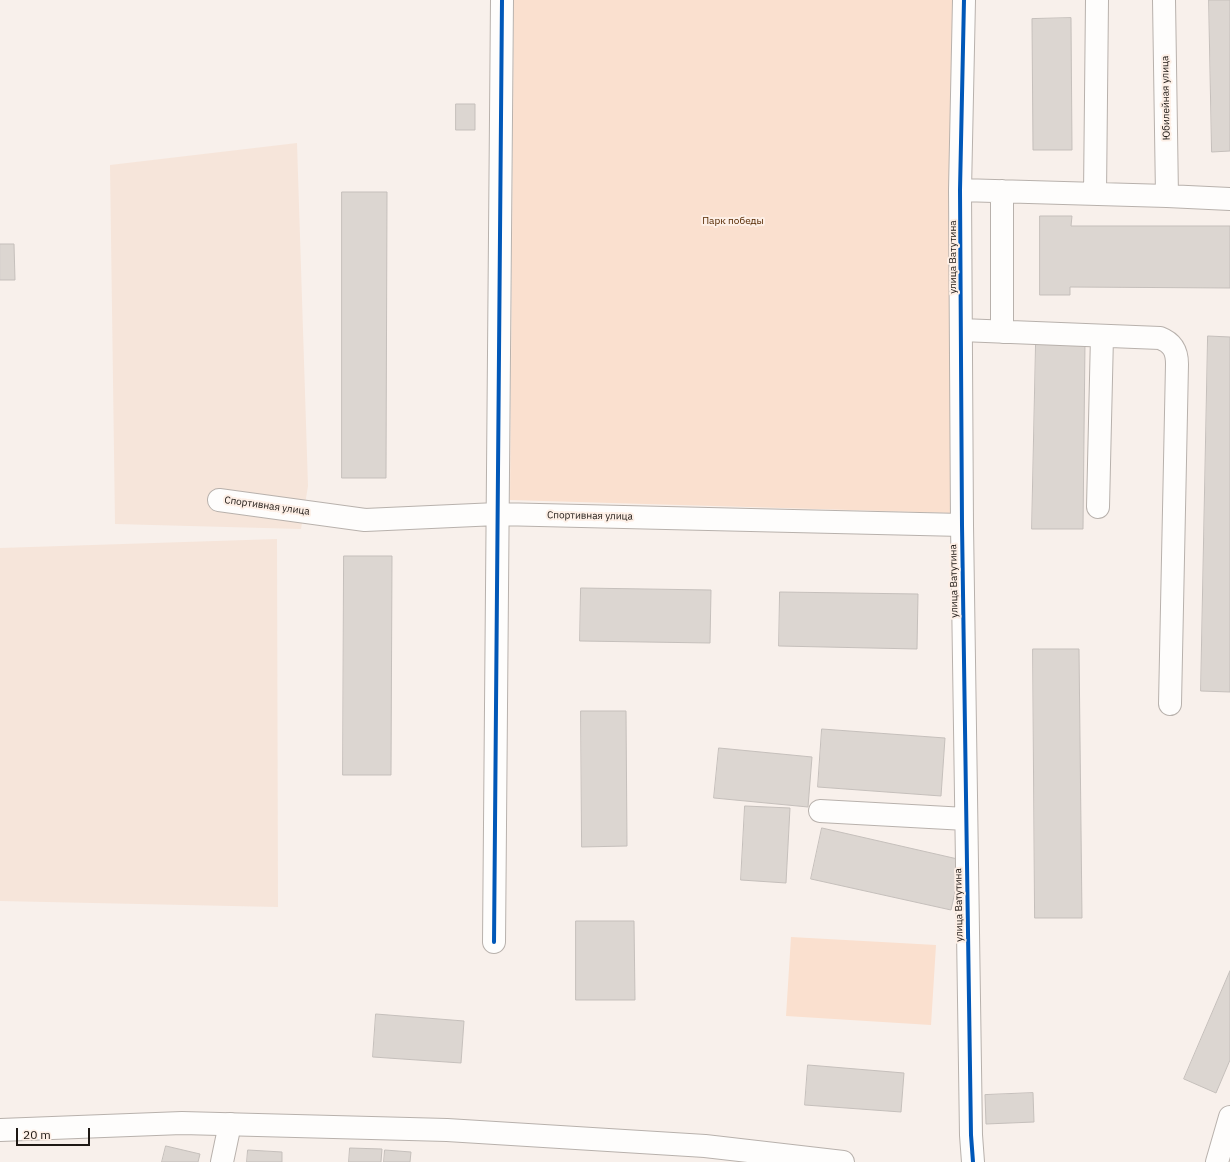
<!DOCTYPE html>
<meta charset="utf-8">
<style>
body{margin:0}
#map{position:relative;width:1230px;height:1162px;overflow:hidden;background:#f8f0eb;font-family:"IBM Plex Sans",sans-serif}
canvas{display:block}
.scale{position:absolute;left:16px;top:1128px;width:74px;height:18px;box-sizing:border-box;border:2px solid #1e1814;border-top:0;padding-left:5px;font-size:12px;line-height:14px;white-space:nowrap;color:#1e1814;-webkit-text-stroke:3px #fdefe6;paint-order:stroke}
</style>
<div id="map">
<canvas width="1230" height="1162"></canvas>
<div class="scale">20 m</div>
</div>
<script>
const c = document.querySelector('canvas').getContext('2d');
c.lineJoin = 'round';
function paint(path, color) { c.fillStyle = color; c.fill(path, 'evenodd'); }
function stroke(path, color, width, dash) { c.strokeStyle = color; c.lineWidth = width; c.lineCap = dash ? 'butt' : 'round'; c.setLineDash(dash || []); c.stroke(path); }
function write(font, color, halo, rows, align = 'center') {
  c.font = font + ' "IBM Plex Sans",sans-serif'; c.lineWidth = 4; c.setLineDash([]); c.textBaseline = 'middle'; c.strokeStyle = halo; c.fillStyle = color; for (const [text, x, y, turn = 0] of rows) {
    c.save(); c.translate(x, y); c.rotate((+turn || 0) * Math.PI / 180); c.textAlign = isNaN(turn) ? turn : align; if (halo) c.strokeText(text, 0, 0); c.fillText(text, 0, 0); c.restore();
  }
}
const built = new Path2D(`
 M297,143L308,486L301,529L115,524L110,165Z
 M277,539L278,907L0,901V548Z`);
const green = new Path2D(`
 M514,0H952L954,203L952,317L951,513L510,500Z
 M791,937L936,945L931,1025L786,1016Z`);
const building = new Path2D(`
 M1209,0H1230V151L1212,152Z
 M1071,18L1072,150H1033L1032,19Z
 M456,104H475V130H456Z
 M342,192H387L386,478H342Z
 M1040,216H1072L1071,226H1230V288L1070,287V295H1040Z
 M0,244H14L15,280H0Z
 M1208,336L1230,337V692L1201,691Z
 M1036,342H1085L1083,529H1032Z
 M344,556H392L391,775H343Z
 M581,588L711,590L710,643L580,641Z
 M780,592L918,594L917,649L779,646Z
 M1033,649H1079L1082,918H1035Z
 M581,711H626L627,846L582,847Z
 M822,729L945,738L941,796L818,787Z
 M719,748L812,757L808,807L714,798Z
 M745,806L790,808L786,883L741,880Z
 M822,828L962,860L951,910L811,879Z
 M576,921H634L635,1000H576Z
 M1230,971V1060L1216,1093L1184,1079Z
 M376,1014L464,1021L461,1063L373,1057Z
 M808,1065L904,1073L901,1112L805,1105Z
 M1033,1093L1034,1122L986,1124L985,1095Z
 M166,1146L200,1154L198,1162H162Z
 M350,1148L382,1149L381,1162H349Z
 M248,1150L282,1152V1162H247Z
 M385,1150L411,1152L410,1162H384Z`);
const minor = new Path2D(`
 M964,0L960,190L962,525L971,1135L973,1162
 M1164,0L1167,196
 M960,190L1167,196L1230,199
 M1095,194L1097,0
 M961,330L1160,338C1173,343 1177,351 1177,364L1170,704
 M1002,332V191
 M219,500L365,520L497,514L962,525
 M1098,507L1102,336
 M820,811L966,819
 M494,942L502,0
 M222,1162L230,1124
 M1217,1162L1230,1117`);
const major = new Path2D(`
 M0,1130L182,1123L447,1130L705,1146L843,1162`);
const cycleway = new Path2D(`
 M964,0L960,190L962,525L971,1135L973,1162
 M494,942L502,0`);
const streetNames = [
 ["Юбилейная улица",1166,98,-91],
 ["улица Ватутина",953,257,-90],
 ["Спортивная улица",267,506,8],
 ["Спортивная улица",590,516,1],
 ["улица Ватутина",954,581,-91],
 ["улица Ватутина",959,905,-91]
];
const parkNames = [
 ["Парк победы",733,221]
];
paint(built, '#f6e5da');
paint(green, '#fae0cf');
paint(building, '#dcd6d1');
stroke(building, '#c5bfbb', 1);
stroke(minor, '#b8b1ac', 24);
stroke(major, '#b8b1ac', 24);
stroke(minor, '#fefdfc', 22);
stroke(major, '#fefdfc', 22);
stroke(cycleway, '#0057b8', 4);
write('10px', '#1e1814', '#fdefe6', streetNames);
write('10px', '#542801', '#fdefe6', parkNames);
</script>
